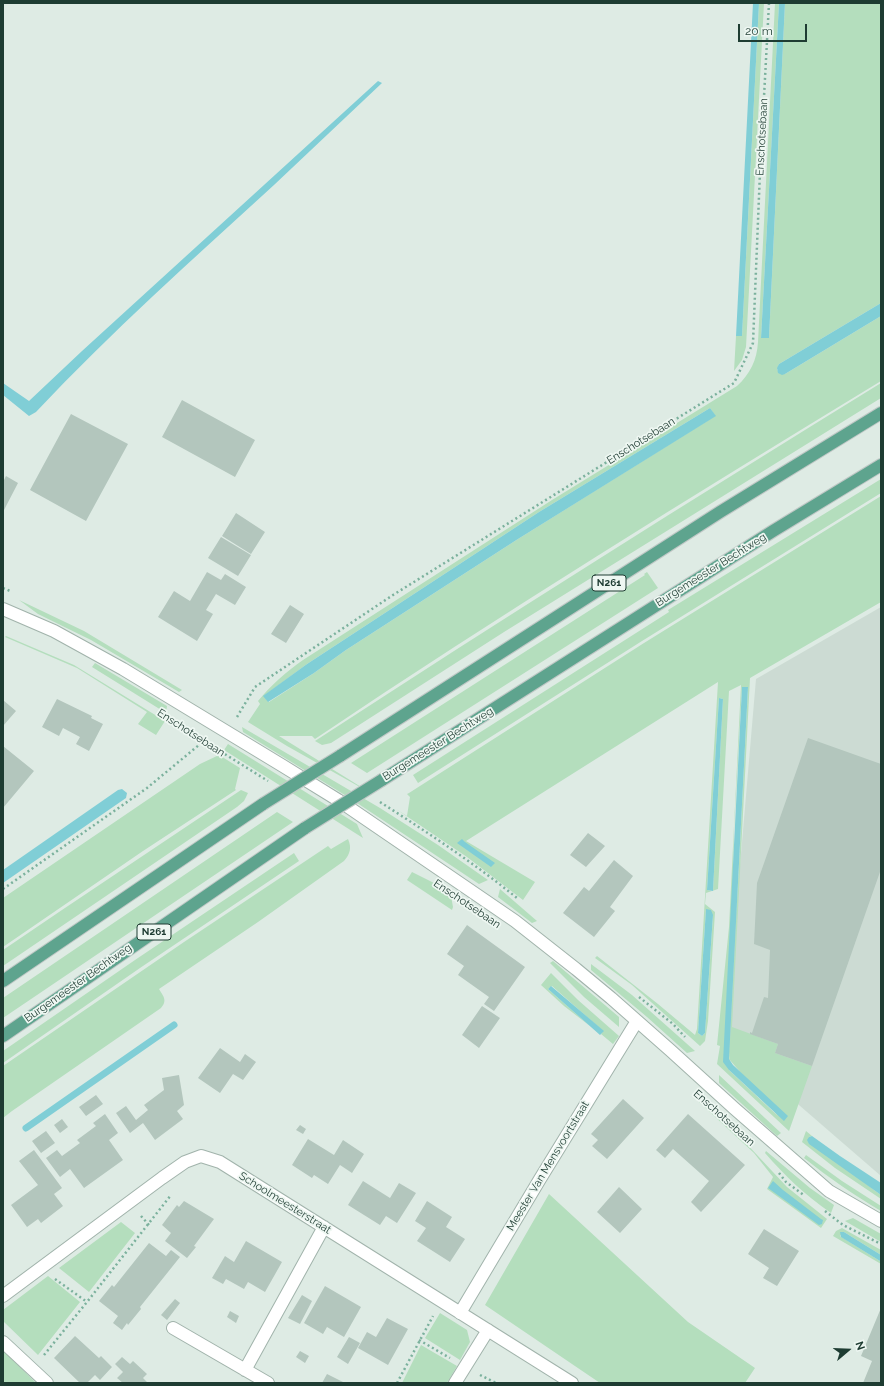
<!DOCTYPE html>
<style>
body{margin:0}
#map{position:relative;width:884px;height:1386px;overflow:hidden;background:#deebe4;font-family:Raleway,sans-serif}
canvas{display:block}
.frame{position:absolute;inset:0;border:4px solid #1e3c32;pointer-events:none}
.north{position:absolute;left:828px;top:1330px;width:40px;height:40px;-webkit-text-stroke:3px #eef7f2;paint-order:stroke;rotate:71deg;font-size:11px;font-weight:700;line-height:16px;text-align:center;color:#1e3c32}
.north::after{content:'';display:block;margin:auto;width:14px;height:18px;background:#1e3c32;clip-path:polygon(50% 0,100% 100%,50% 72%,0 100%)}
.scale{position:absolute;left:738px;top:24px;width:69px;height:18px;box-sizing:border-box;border:2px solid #1e3c32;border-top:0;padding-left:5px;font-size:12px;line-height:14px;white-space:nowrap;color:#1e3c32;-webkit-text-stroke:3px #eef7f2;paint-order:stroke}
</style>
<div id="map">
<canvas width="884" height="1386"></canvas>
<div class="frame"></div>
<div class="north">N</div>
<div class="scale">20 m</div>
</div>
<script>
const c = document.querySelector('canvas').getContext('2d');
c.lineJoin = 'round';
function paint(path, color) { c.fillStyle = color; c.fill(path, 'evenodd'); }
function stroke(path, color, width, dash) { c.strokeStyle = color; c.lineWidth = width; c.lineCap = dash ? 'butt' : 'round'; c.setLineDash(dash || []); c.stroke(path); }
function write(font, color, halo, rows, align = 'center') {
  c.font = font + ' Raleway,sans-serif'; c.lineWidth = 3.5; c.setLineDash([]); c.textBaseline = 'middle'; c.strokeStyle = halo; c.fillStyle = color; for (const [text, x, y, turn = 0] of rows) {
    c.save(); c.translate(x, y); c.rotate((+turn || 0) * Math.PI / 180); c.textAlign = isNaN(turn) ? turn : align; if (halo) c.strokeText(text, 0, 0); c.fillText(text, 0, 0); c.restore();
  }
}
const built = new Path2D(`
 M881,607V1176L725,1041L756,679Z`);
const green = new Path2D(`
 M759,3H764L746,347L742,360L734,371L736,336H742Z
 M775,3H779L761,338H769L785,3H881V303L779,364L777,370L785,374L881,316V381C691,497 500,614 315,739L312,736H279L374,795L287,746L248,722L260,704L258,701C271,685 286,672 303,660L552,500L737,386C750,374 757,360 758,342ZM710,408L715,416L518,539L346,650L314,673L269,702L264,696L307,664L539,512Z
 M881,383V398L504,632L331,743L322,745L315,741C502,619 691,500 881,383Z
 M881,479V493L642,641L418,783L413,775L669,612L668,610Z
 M881,496V602L750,678L732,1027L778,1044L775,1053L812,1066L789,1131L717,1064L720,1046L717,1045L729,927L741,685L729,691L718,889L706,893L705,904L715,912L708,1021L705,1041L700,1046L632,985L595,958L597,956L658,1004L695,1035L697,1029L718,682L466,841L535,882L523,900L467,857L396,809L407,816L410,797L407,794L409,793L644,643ZM742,687H748L729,1059L778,1116L729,1070L734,830ZM719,698L723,699L713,891L707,890ZM706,909L713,916L705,1033L702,1036L698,1033Z
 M647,572L658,588L367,773L351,763L645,575L644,574Z
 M19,600L84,631L182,690L179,692L91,640L38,614Z
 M6,636L74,665L165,721L156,735L138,724L147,712L77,668L5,637Z
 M95,663L167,706L166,713L92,667Z
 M242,727L380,808L438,845L488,880L479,884L348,797L243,732Z
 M228,744L357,824L363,838L224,750Z
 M219,755L240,768L235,789L236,790L143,851L3,947V898L200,764Z
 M241,790L248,793L244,801L237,807L3,966V950L59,912Z
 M277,812L293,822L3,1018V998Z
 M348,839C352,848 350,854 344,861L258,922L159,989C163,996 168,1000 161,1008L12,1111L3,1118V1066L184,942L328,846L331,849Z
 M294,853L299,861L140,968L3,1063V1051L135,960Z
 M412,872L434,883L451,896L453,907L452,910L407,880Z
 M500,889L537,921L532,923L498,897Z
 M553,961L619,1017V1027L584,997L550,963Z
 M591,964L632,995L695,1051L687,1053L647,1017L591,970Z
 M551,973L578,1000L619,1036L613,1044L601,1034L603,1031L552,986L548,989L590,1026L564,1006L541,985Z
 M719,1075L781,1133L777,1136L719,1083Z
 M701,1101L743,1140L787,1187L827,1219L821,1228L767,1189L773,1177L754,1153L699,1102Z
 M806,1131L812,1136L809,1137L874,1190L881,1195V1199L835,1168L802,1142Z
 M766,1151L810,1188L834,1205L831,1213C804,1194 786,1177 765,1153Z
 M806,1155L842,1181L881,1206V1211C854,1195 829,1178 804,1158Z
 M549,1194L688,1322L755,1368L745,1383H600L485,1305Z
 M853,1218L881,1234V1242L845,1221Z
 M121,1222L135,1233L89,1292L59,1268Z
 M842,1228L881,1250V1255L844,1232L840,1236L880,1261L881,1259V1264L833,1236L836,1231Z
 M48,1276L80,1302L38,1355L3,1321V1310Z
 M440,1313L467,1330L470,1342L460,1360L425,1338Z
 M421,1345L457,1366L447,1383H402Z
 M3,1350L36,1383H3Z`);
const water = new Path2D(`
 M753,3H759L742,336H736Z
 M779,3H785L769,338H761Z
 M378,81L382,83C346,117 310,151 274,185C193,259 111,332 36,412L29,416L3,395V383L29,401L82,351Z
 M881,303V316L785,374L782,375L778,373L777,368L779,364Z
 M710,408L716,416L518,539L346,650L314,673L268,702L263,696L307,664L539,512Z
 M742,687H748L729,1059L733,1065L788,1116L784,1121L729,1070L723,1062Z
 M719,698L723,699L713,891L707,890Z
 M122,789L127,793L126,798L3,883V870L118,790Z
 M462,839L465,842L495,863L491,867L457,843Z
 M706,909L711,910L713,915L705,1033L702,1036L698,1033Z
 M551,986L604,1031L600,1035L548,989Z
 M812,1136L840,1156L881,1183V1195L809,1144L807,1140L809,1137Z
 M773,1181L783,1190L821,1219L823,1220L822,1224L819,1225L768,1188Z
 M840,1232H844L881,1255L880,1261L841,1237Z`);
const stream = new Path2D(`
 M26,1128L174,1025`);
const building = new Path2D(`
 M182,400L255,440L235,477L162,437Z
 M71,414L128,444L86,521L30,490Z
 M6,476L18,483L3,512V482Z
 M236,513L265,532L251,554L222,536Z
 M221,537L251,555L238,576L208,558Z
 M207,572L221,580L225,574L246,587L235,605L216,594L206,610L213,614L197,641L158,617L174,591L190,601Z
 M290,605L304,614L286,643L271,634Z
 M57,699L92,716L91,718L103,724L89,751L76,744L80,737L63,728L59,736L42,727Z
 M3,700L16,711L3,726Z
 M808,738L881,764V869L812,1066L775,1053L778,1044L750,1034V1032L752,1033L764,997L768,998L770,950L754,944L757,883Z
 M3,746L34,771L3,808Z
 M588,833L605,846L586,867L570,855Z
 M614,860L633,876L610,907L615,911L594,937L563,913L584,887L589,891Z
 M467,925L525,967L494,1011L484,1004L489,997L458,975L464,966L447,954Z
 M482,1006L500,1018L479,1048L462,1035Z
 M220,1048L240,1062L245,1054L256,1062L243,1080L233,1074L220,1093L198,1078Z
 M179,1075L184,1105L177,1111L183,1119L155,1140L143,1123L130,1133L116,1113L126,1106L136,1120L148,1110L144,1105L164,1090L162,1078Z
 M96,1095L103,1104L86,1116L79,1107Z
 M623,1099L644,1118L607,1159L592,1146L598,1140L591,1134Z
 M105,1114L118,1133L109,1140L123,1160L84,1188L70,1169L60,1177L46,1158L57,1150L62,1156L80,1143L77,1140L96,1126L93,1123Z
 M688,1114L745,1165L701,1212L691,1202L709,1181L673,1149L665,1158L656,1150Z
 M62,1119L68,1127L60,1133L54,1125Z
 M300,1125L306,1129L303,1134L296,1130Z
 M46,1131L55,1143L41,1153L32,1141Z
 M308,1139L334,1155L343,1140L364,1154L352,1173L340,1165L328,1184L314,1175L312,1178L292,1165Z
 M34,1150L62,1188L54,1194L63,1206L41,1223L38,1219L27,1227L11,1205L38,1185L19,1161Z
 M363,1181L390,1198L399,1183L416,1193L397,1223L386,1216L380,1225L348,1205Z
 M619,1187L642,1209L620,1233L597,1212Z
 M184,1201L214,1219L194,1246L196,1247L187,1258L165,1241L171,1233L162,1225L177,1205L179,1207Z
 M427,1201L452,1217L446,1227L465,1239L450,1262L417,1241L426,1228L415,1221Z
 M764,1229L799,1251L777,1286L763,1278L769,1268L748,1254Z
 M246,1241L282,1262L265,1292L248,1282L244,1289L226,1279L223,1284L212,1278L225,1256L234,1262Z
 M149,1243L166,1256L171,1250L180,1257L140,1307L141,1309L128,1325L127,1323L122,1330L113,1323L118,1316L99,1301L112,1285L114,1287Z
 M325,1286L361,1307L344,1337L327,1327L323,1334L304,1323Z
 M302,1295L312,1301L300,1324L288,1318Z
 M175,1299L180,1303L167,1320L161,1315Z
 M881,1308V1383H863L872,1361L861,1356Z
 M230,1311L239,1316L236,1323L227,1317Z
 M387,1318L408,1329L388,1365L358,1348L367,1332L376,1337Z
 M75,1336L99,1358L101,1356L112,1367L100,1380L95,1375L87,1383H80L54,1358Z
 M349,1337L360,1343L348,1364L337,1357Z
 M300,1351L309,1356L305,1363L296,1357Z
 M122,1357L130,1364L133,1361L147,1374L143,1378L148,1383H123L117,1378L123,1372L115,1364Z
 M327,1374L345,1383H322Z`);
const path = new Path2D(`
 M3,588L10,591
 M237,717L255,687L393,595L734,383L753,343L760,172L769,3
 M191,733L268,781
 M380,802C427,832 474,863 517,898
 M3,889L147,788L205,740
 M639,997L673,1024L685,1037
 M779,1173L786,1182L805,1196
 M825,1211L843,1225L881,1244
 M141,1216L149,1225
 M55,1279L87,1302
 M419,1340L450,1358
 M44,1355L87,1302L171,1195
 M480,1375L496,1383
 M397,1383L433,1316`);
const minor = new Path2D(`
 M3,609L54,631L123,669L283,766L338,800L515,921L576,969L611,998L670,1050L735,1109L829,1191L881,1221
 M3,1296L162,1178L185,1162L201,1156L220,1162L572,1383
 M460,1313L540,1179L637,1021
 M173,1328L268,1383
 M3,1342L47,1383
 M245,1370L324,1227
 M455,1383L488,1330`);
const major = new Path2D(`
 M340,756L720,512L881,413
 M382,780L773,531L881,465
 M3,981L263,804
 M3,1036L305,828`);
const majorBridge = new Path2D(`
 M263,804L340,756
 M305,828L382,780`);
const shields = [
 [609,583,34],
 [154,932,34]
];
const shieldNames = [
 ["N261",609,583],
 ["N261",154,932]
];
const streetNames = [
 ["Enschotsebaan",762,137,-87],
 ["Enschotsebaan",641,441,-32],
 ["Burgemeester Bechtweg",711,570,-32],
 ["Enschotsebaan",191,733,33],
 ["Burgemeester Bechtweg",438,744,-32],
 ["Enschotsebaan",467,904,34],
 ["Burgemeester Bechtweg",78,983,-35],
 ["Enschotsebaan",724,1118,42],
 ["Meester Van Mensvoortstraat",548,1166,-59],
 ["Schoolmeesterstraat",285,1203,32]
];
paint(built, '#ccdbd3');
paint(green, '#b4debd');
paint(water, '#80ced6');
stroke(stream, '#80ced6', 7);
paint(building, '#b3c6bd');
stroke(minor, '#a1b3ab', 14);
stroke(major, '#c0c8c6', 14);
stroke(path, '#7bb19d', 2.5, [2, 3]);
stroke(minor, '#fff', 12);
stroke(major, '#5ea48e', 12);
stroke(majorBridge, '#c0c8c6', 14, []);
stroke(majorBridge, '#5ea48e', 12);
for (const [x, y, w] of shields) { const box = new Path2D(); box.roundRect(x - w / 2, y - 8, w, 16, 3); c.fillStyle = '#eef7f2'; c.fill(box); stroke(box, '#1e3c32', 1); }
write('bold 10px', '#1e3c32', null, shieldNames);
write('11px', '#1e3c32', '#eef7f2', streetNames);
</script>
